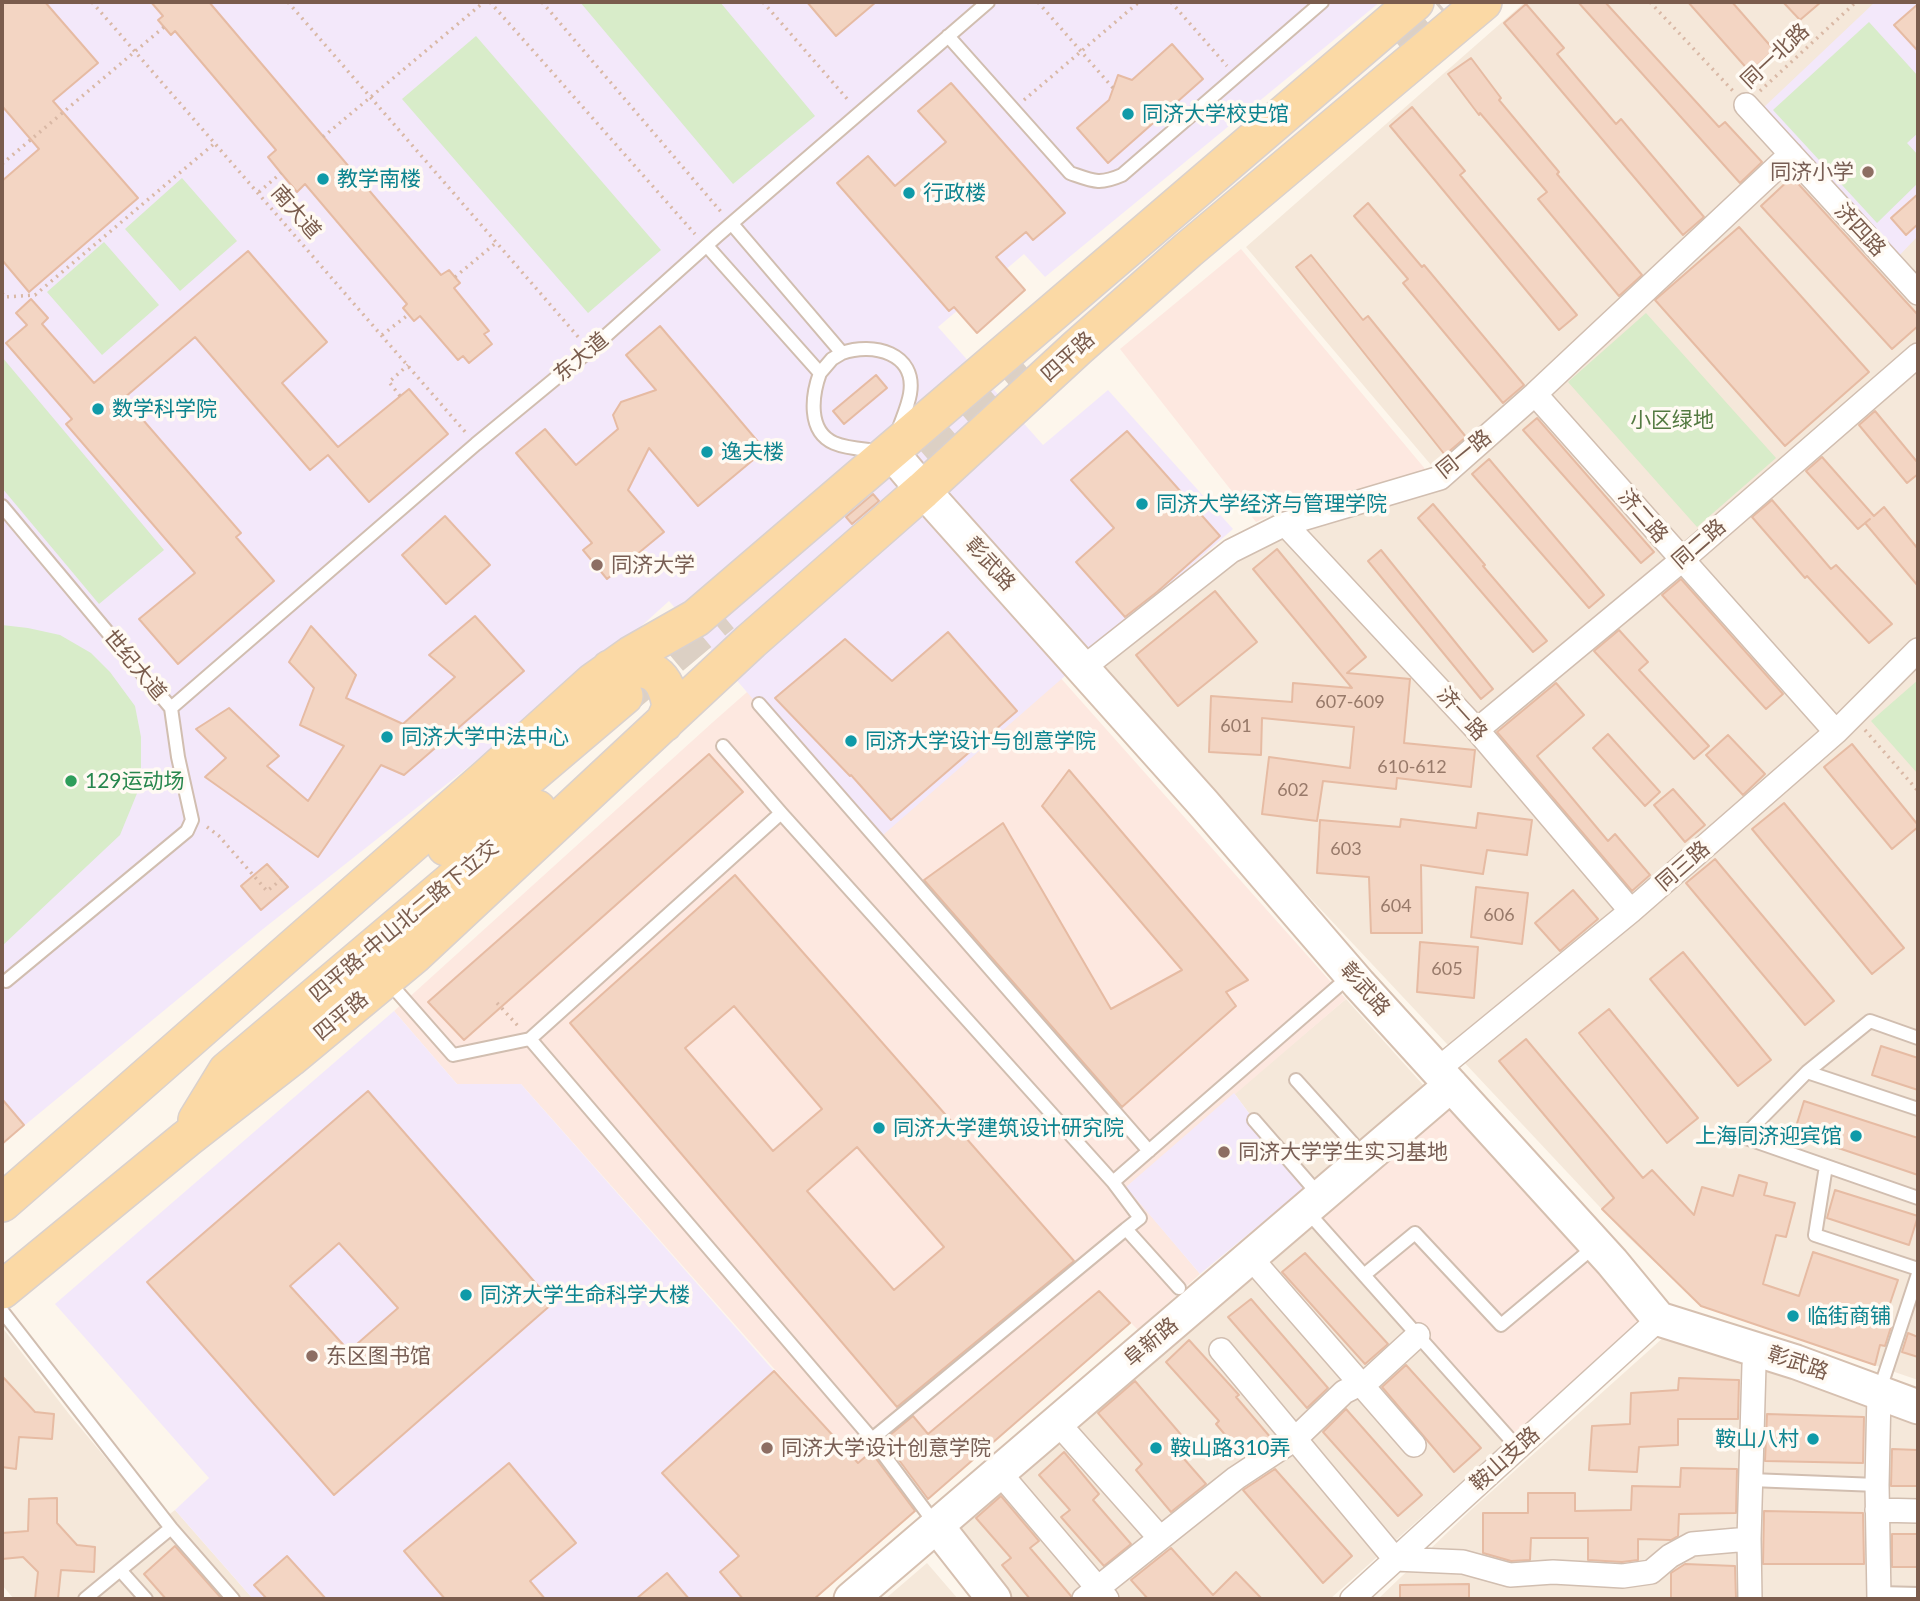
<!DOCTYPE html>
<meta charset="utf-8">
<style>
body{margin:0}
#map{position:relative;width:1920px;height:1601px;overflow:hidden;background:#fdf6ec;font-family:Lato,sans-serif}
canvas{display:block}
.frame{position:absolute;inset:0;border:4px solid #7a5c4d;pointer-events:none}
</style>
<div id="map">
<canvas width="1920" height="1601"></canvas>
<div class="frame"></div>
</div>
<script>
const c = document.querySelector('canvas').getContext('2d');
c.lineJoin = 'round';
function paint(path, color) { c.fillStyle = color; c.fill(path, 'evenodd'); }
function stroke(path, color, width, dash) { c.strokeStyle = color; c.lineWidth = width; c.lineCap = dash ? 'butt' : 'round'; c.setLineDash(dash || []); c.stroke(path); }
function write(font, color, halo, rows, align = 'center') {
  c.font = font + ' Lato,"Noto Sans SC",sans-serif'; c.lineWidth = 7; c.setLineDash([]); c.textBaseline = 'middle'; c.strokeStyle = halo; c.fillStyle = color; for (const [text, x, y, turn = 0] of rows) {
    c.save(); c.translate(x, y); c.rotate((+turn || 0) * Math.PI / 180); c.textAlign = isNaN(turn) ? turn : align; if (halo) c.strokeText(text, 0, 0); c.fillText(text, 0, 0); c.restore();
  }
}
const residential = new Path2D(`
 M1525,2H1918V1380L1701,1306L1627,1236L1085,658L1225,546L1437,472L1246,247Z
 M1346,999L1425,1087L1309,1184L1254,1120L1234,1093Z
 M1316,1220L1510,1438L1330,1599H1012L954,1527Z
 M2,1327L69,1414L159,1522L175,1510L253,1599H14L2,1585Z
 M1664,1337L1769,1369L1918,1423V1599H1378L1472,1509Z
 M927,1563L958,1599H885Z`);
const commercial = new Path2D(`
 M1241,249L1426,470L1388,482L1306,501L1256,522L1120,349Z
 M930,531L1346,999L1127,1187L1200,1274L1138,1330L1099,1291L928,1434L912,1415L858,1463L521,1084H457L394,1011L713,722Z
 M1451,1106L1643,1317L1510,1438L1316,1220Z`);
const education = new Path2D(`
 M2,2H1380L1045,277L1024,254L938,327L1043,445L1108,390L1233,529L875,842L669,601L604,660L263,929L2,1144Z
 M1875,2H1918V236L1895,260L1763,108Z
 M394,1011L457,1084H521L774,1371L662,1473L739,1556L720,1572L743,1599H253L175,1510L209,1478L55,1304Z
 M1234,1093L1254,1120L1309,1184L1200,1274L1126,1187Z`);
const green = new Path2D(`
 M580,2H720L815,116L733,184Z
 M1869,22L1918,76V133L1907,143L1918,155V183L1877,223L1773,110Z
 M476,36L661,250L588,313L402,99Z
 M182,178L237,241L180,291L125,229Z
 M104,242L159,305L102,355L47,292Z
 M1646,313L1776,458L1697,527L1568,382Z
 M2,357L164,550L99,604L2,488Z
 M2,625L28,628L60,635L91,653L110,672L135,706L141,737V770L138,791L120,835L2,946Z
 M1918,680V774L1871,721Z`);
const building = new Path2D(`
 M2,2H45L98,63L53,101L138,198L29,292L2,260V181L39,149L2,106Z
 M151,2H209L441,275L449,270L460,283L454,288L489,331L484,334L492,344L469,363L463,356L458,360L420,316L414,321L403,308L407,304L305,184L297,192L281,173L268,157L276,150L175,31L171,35L158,20L163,16Z
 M807,2H876L836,36Z
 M1578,2H1605L1719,127L1725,122L1762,162L1740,183Z
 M1688,2H1732L1774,50L1750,72Z
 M1783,2H1821L1800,20Z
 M1526,4L1564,48L1557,54L1616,124L1621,119L1704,217L1683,235L1504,23Z
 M1918,4V51L1894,25Z
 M1172,44L1203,79L1108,163L1077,128L1109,100L1118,75L1132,80Z
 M1471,58L1501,98L1499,100L1559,172L1557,174L1642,275L1619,296L1538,199L1547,192L1480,113L1479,115L1448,74Z
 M951,83L1065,213L1033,240L1026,232L996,257L1025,290L977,333L954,307L949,311L837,183L868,156L895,186L946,142L918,111Z
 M1412,107L1465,171L1460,175L1577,315L1559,330L1390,126Z
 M1792,177L1918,315V326L1892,349L1761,206Z
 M1918,194V224L1906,235L1891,218Z
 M1368,203L1422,267L1424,265L1524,385L1503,403L1403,283L1408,279L1354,216Z
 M1739,227L1869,372L1785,446L1655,300Z
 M248,251L327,342L282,383L338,447L409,389L448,434L369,502L328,455L310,470L195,337L124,398L241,533L236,537L274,581L178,664L139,619L195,573L66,424L72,419L6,343L27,325L16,313L31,299L48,318L42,324L94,383Z
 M1311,255L1363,320L1368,316L1466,437L1445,455L1296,267Z
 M660,326L765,450L698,506L649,448L628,490L664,532L607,579L583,550L592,543L516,453L545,429L576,465L618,429L613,415L621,402L656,390L626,355Z
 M876,375L887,388L844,424L833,411Z
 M1875,411L1918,463V474L1907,483L1859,425Z
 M1537,418L1654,552L1641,563L1523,430Z
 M1127,431L1220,536L1157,592L1125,617L1076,562L1114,528L1071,480Z
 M1822,457L1874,516L1884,507L1918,549V586L1865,523L1870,519L1858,529L1806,471Z
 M1489,459L1604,595L1589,608L1472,474Z
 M873,494L879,501L852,524L846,517Z
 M1772,500L1831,569L1836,565L1892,624L1869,643L1807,576L1805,578L1752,517Z
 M1433,504L1485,565L1483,566L1547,641L1533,652L1418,518Z
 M445,516L490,565L446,604L402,555Z
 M1277,549L1366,657L1347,673L1410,679L1404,743L1475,750L1471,787L1397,778L1396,789L1323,781L1317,821L1262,814L1269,757L1350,768L1354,727L1262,718L1261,755L1209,752L1211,696L1292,702L1293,683L1352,688L1253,569Z
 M1381,550L1493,689L1481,699L1368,561Z
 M1681,579L1783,694L1766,709L1662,595Z
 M1215,591L1257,642L1178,706L1136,655Z
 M475,616L524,671L404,775L381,765L318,857L205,777L226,758L196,729L229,708L279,756L267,766L308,801L344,746L300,725L314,688L289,662L311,626L356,675L346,698L403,724L455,677L429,655Z
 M1619,630L1648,662L1639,670L1709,746L1694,759L1594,651Z
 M948,632L1017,711L891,820L851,775L850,776L775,698L845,639L892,681Z
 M1556,683L1584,715L1537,756L1608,841L1615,834L1650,875L1632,891L1497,732Z
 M1608,734L1660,792L1645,806L1593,748Z
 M1728,735L1765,774L1743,795L1706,755Z
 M1852,744L1918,825V827L1892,849L1824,767Z
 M709,754L743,792L464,1040L428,1002Z
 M1069,770L1248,980L1226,992L1236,1006L1122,1107L924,880L1003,823L1111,1009L1182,970L1042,806Z
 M1673,789L1705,825L1685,842L1654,805Z
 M1784,803L1904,948L1872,974L1752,829Z
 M1478,813L1532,820L1527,855L1487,850L1483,874L1421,865L1422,933H1371L1369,877L1317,873L1320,820L1400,827L1401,819L1476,828Z
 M1715,859L1834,1001L1805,1025L1686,883Z
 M267,864L288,887L261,910L241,886Z
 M735,875L1074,1261L897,1407L570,1023ZM734,1006L822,1109L773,1151L685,1048ZM857,1147L944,1247L894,1290L807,1191Z
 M1476,887L1528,893L1522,944L1471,937Z
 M1573,890L1598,919L1560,951L1535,923Z
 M1420,942L1478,947L1474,998L1417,992Z
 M1683,952L1771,1060L1738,1086L1650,979Z
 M1609,1009L1698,1118L1667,1143L1579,1033Z
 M1526,1039L1643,1178L1652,1170L1694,1215L1702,1187L1733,1196L1739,1175L1767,1183L1764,1195L1795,1203L1786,1237L1776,1235L1763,1284L1799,1296L1813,1252L1898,1280L1883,1324L1891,1327L1885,1346L1880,1345L1875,1365L1701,1306L1602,1209L1614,1198L1499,1061Z
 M1881,1046L1918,1058V1090L1872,1075Z
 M368,1091L553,1303L334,1495L147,1282ZM339,1243L398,1308L349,1351L290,1286Z
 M2,1099L24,1125L2,1144Z
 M1804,1101L1918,1138V1175L1794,1133Z
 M1835,1190L1918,1216L1909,1245L1827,1218Z
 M1305,1253L1388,1344L1365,1364L1282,1272Z
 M1099,1291L1130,1323L928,1499L884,1440L913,1416L928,1434Z
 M1251,1299L1328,1388L1307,1408L1228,1317Z
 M1908,1333L1918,1337V1357L1902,1352Z
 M1189,1340L1239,1395L1236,1397L1271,1438L1243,1456L1216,1424L1219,1421L1166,1362Z
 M1406,1365L1481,1448L1454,1472L1382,1387Z
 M774,1371L858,1463L871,1452L915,1511L814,1599H743L720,1572L739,1556L662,1473Z
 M2,1376L35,1412L54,1414L52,1439L19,1437L16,1469L2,1467Z
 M1679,1378L1739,1380L1738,1419H1678V1445L1639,1447L1637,1472L1589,1470L1592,1426L1630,1424L1631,1393L1678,1390Z
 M1135,1381L1189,1444L1178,1452L1206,1484L1171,1512L1136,1470L1142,1464L1098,1413Z
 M1346,1409L1422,1495L1398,1516L1323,1432Z
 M1767,1414L1864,1417L1863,1463L1765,1461Z
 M1892,1449L1918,1450V1486H1891Z
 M1064,1452L1099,1494L1093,1500L1131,1544L1104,1566L1061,1517L1070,1510L1039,1475Z
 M509,1463L576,1543L530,1581L545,1599H445L404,1551Z
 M1681,1468L1737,1469L1736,1513L1679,1514L1678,1536L1671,1540L1638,1539V1560L1622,1562L1588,1560V1538H1531L1530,1560L1511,1561L1483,1553V1513H1528V1493H1575V1511L1631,1510L1632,1486L1680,1487Z
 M1275,1469L1352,1556L1323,1583L1243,1490Z
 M1001,1496L1039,1541L1030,1548L1071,1596L1070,1599H1030L1002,1565L1011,1558L976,1518Z
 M57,1498V1523L77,1545L95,1547L94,1572L61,1570L58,1599H35L38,1572L23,1557L2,1559V1533L28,1531L29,1499Z
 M1764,1511L1863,1513L1864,1564H1763Z
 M1892,1534H1918V1567H1892Z
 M175,1546L222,1599H166L144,1574Z
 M1171,1548L1213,1595L1236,1572L1262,1599H1148L1131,1580Z
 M287,1556L326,1599H267L254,1585Z
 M1685,1564L1735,1566L1736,1599H1671V1573Z
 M667,1573L689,1599H636Z
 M1469,1584V1599H1400V1585Z`);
const primaryTunnel = new Path2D(`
 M1394,40L1438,2
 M920,450L1022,362
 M629,692L722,614`);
const path = new Path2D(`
 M92,2L467,434
 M288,2L580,339
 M490,2L695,234
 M542,2L722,213
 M763,2L849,101
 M1038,2L1113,88
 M1171,2L1227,66
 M1650,2L1733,91
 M1760,91L1856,2
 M1024,100L1139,2
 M323,137L484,2
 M2,164L164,27
 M259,192L281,173
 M455,277L497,242
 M2,293L5,297L35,295L215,143
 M382,335L408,315
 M400,396L389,382L408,365
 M1865,730L1918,791
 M207,827L219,836L267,891L282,879
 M497,1003L519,1027`);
const lane = new Path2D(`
 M948,36L1070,173C1093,181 1099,185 1122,175L1322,2
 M732,224L842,353C873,342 917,353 910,394C908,406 902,419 898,431
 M707,246L820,373C812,395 807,431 834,443C848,449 864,449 878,451
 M820,373L832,359L842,353
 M2,506L171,708L178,757L192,820L187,831L6,981
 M759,704L1149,1151
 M171,708L476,444L590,350L717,236L988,2
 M723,746L781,813L1113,1182L1351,975
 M387,980L453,1055L530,1039L872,1439L1126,1229L1179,1288
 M530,1039L781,813
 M1807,1072L1870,1021L1918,1038
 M1296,1080L1366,1158
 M1918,1109L1807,1072L1743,1137L1918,1198
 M1254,1120L1320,1196
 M1826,1166L1815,1235L1918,1269
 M1113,1182L1140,1218L1126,1229
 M1306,1210L1518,1448
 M1364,1275L1415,1233L1501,1325L1595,1246
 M2,1311L171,1528L233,1599
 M1879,1392L1918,1274
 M872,1439L936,1525
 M1751,1480L1877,1485
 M120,1570L146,1599
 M1879,1593L1918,1594
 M85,1599L171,1528`);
const street = new Path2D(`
 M1746,105L1918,293
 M1535,394L1836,732
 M1285,524L1477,730L1631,911
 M1083,668L1231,551L1285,524L1440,478L1535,394L1791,154
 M1477,730L1682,560L1918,355
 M1437,1070L1631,911L1836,732L1918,650
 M1250,1257L1414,1445
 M1221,1350L1395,1559L1463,1562L1510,1575L1553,1572L1623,1576L1651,1572L1670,1556L1692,1544L1749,1539L1754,1365
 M1057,1422L1160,1538
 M999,1472L1107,1599
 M1877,1510L1918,1511
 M1749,1539L1750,1599
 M1084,1599L1236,1478L1295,1439L1344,1392L1370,1379L1418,1335
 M1352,1599L1659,1319
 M1879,1599L1877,1485L1879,1393`);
const secondary = new Path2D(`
 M891,452L923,490L1203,803L1359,984L1612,1262L1659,1319L1796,1362L1918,1407
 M936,1525L994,1599
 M851,1599L1451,1085`);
const primary = new Path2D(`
 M610,669C646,665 665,668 671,707L664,723
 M446,847L624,696
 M197,1120L227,1071L537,809
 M2,1203L111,1108L489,776L593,682L631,655L696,618L1415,2
 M2,1290L186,1139L290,1058L414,955L751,641L923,490L1077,348L1188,250L1483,2`);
const markers = [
 [1128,114,7,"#0f9aa8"],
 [1868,172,7,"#8d6e63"],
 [323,179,7,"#0f9aa8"],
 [909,193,7,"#0f9aa8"],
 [98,409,7,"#0f9aa8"],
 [707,452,7,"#0f9aa8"],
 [1142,504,7,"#0f9aa8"],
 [597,565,7,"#8d6e63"],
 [387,737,7,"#0f9aa8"],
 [851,741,7,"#0f9aa8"],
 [71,781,7,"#2e9e5b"],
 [879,1128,7,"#0f9aa8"],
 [1856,1136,7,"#0f9aa8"],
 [1224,1152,7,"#8d6e63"],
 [466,1295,7,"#0f9aa8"],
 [1793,1316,7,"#0f9aa8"],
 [312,1356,7,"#8d6e63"],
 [1813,1439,7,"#0f9aa8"],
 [767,1448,7,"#8d6e63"],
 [1156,1448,7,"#0f9aa8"]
];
const numberNames = [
 ["607-609",1350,702],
 ["601",1236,726],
 ["610-612",1412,767],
 ["602",1293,790],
 ["603",1346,849],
 ["604",1396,906],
 ["606",1499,915],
 ["605",1447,969]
];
const streetNames = [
 ["同一北路",1775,56,-43],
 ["南大道",296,212,49],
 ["济四路",1860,230,47],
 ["东大道",581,357,-40],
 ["四平路",1068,357,-42],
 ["同一路",1464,454,-39],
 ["济二路",1643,516,49],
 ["同二路",1699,544,-41],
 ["彰武路",990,564,48],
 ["世纪大道",135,665,50],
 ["济一路",1462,714,48],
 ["同三路",1683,866,-41],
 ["四平路-中山北二路下立交",404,921,-40],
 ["彰武路",1365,989,49],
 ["四平路",341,1016,-40],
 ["阜新路",1151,1342,-40],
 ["彰武路",1798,1363,19],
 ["鞍山支路",1505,1459,-42]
];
const cultureNames = [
 ["同济大学校史馆",1142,114],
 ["教学南楼",337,179],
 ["行政楼",923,193],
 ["数学科学院",112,409],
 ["逸夫楼",721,452],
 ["同济大学经济与管理学院",1156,504],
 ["同济大学中法中心",401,737],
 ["同济大学设计与创意学院",865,741],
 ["同济大学建筑设计研究院",893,1128],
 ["上海同济迎宾馆",1842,1136,"right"],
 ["同济大学生命科学大楼",480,1295],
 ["临街商铺",1807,1316],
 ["鞍山八村",1799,1439,"right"],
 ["鞍山路310弄",1170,1448]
];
const educationNames = [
 ["同济小学",1854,172,"right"],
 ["同济大学",611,565],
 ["同济大学学生实习基地",1238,1152],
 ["东区图书馆",326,1356],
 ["同济大学设计创意学院",781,1448]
];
const parkNames = [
 ["小区绿地",1672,420]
];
const leisureNames = [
 ["129运动场",85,781]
];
paint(residential, '#f5e8da');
paint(commercial, '#fde8e0');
paint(education, '#f3e8fa');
paint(green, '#d8ecc9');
paint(building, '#f3d5c3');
stroke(building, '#e6bba3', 2);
stroke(primaryTunnel, '#dcd0c4', 37, [37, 18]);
stroke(lane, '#d1beb0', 16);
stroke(street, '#d1beb0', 26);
stroke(secondary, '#d6c0b0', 37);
stroke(primary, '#dad1cd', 40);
stroke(path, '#d9b8a5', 3.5, [2, 5]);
stroke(lane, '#fff', 12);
stroke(street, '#fff', 23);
stroke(secondary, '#fff', 33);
stroke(primary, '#fbd9a5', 37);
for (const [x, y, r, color] of markers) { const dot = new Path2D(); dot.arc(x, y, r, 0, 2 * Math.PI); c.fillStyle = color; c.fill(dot); stroke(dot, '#fffaf3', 2.5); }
write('18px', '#987a6a', null, numberNames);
write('21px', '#7a5c4d', '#fffaf3', streetNames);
write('21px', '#0d838f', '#fffaf3', cultureNames, 'left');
write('21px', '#785e54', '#fffaf3', educationNames, 'left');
write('21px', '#537a41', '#fffaf3', parkNames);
write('21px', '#27864d', '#fffaf3', leisureNames, 'left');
</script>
